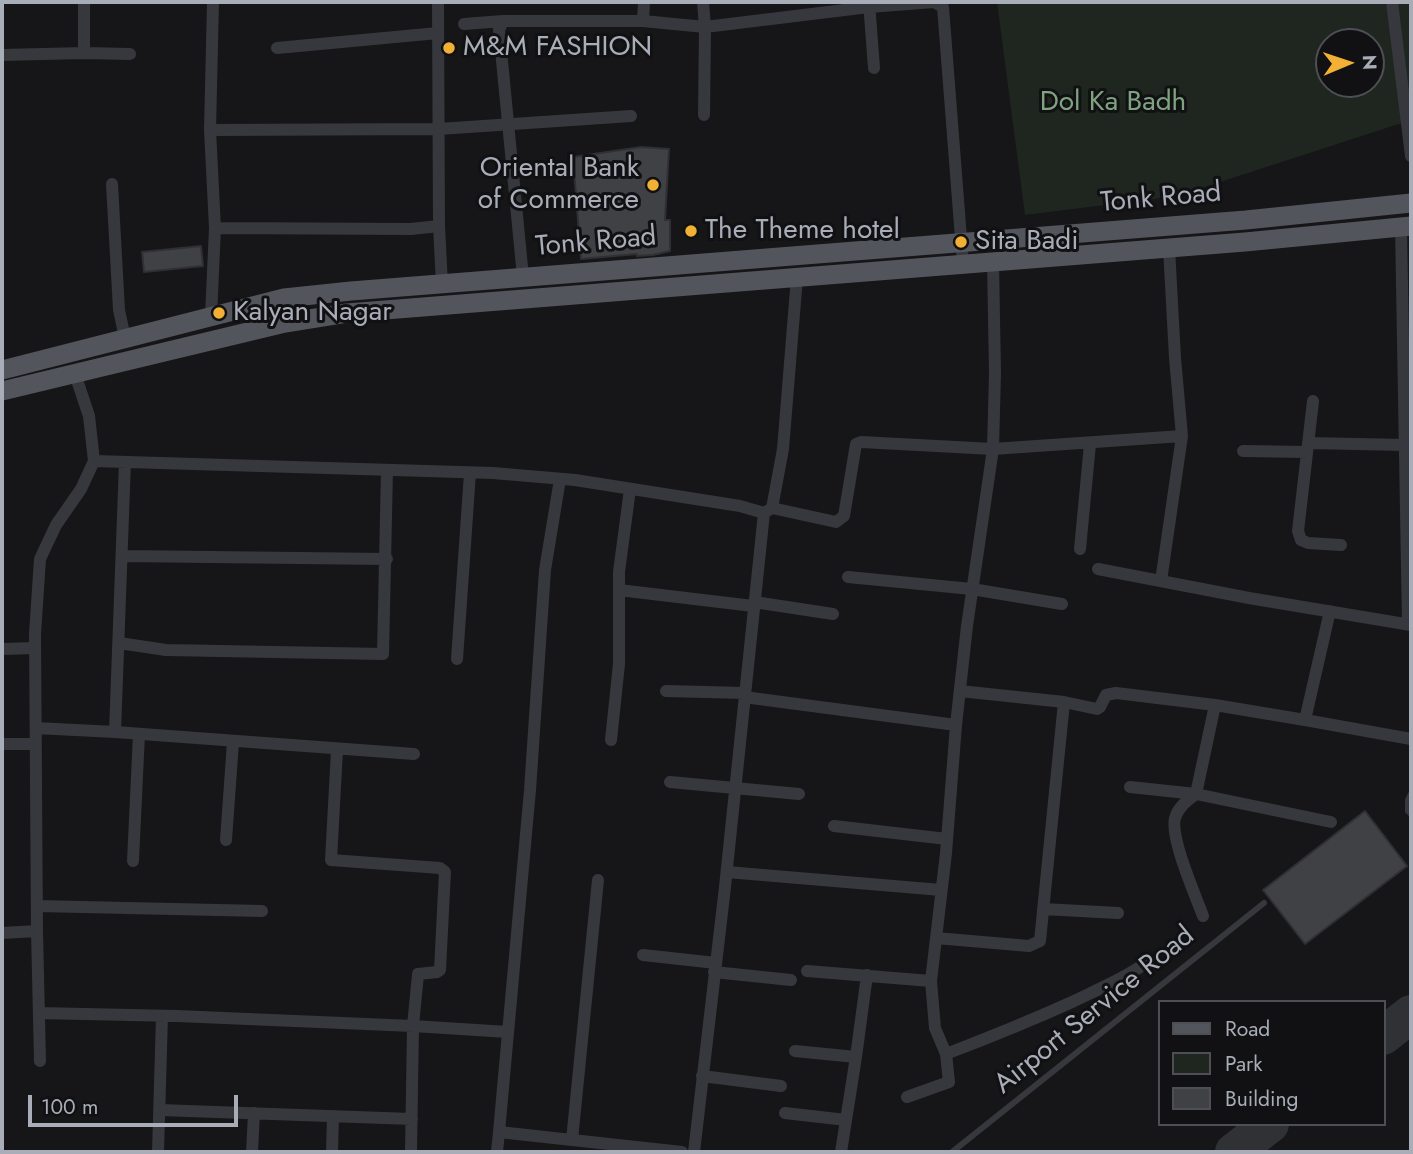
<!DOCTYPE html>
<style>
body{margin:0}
#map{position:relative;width:1413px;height:1154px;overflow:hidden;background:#161618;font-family:Jost,sans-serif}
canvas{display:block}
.frame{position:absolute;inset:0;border:4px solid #a8adb8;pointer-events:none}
.legend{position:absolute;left:1158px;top:1000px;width:228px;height:126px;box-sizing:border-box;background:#111113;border:2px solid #4d4f55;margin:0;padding:9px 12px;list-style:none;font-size:21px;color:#a8adb8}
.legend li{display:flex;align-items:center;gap:14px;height:35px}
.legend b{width:35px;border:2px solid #4d4f55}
.north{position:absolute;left:1315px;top:28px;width:70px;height:70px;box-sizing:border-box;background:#111113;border:2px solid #4d4f55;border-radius:50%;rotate:88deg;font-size:19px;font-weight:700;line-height:28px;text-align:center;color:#a8adb8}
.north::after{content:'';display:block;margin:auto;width:24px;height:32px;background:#f2b134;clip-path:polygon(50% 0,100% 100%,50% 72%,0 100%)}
.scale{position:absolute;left:28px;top:1095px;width:210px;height:32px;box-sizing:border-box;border:4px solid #a8adb8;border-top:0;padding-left:9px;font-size:21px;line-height:24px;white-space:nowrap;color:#a8adb8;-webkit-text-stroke:5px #111113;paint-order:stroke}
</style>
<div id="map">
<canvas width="1413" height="1154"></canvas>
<div class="frame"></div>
<ul class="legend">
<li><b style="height:9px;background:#53555c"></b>Road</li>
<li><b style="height:19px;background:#1e261f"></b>Park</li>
<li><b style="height:19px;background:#404145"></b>Building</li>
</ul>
<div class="north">N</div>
<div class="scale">100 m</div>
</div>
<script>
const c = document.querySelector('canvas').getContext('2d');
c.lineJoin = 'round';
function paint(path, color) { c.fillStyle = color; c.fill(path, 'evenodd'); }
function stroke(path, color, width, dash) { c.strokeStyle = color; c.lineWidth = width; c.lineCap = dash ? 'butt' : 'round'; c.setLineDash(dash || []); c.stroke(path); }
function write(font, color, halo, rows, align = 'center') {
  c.font = font + ' Jost,sans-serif'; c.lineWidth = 6; c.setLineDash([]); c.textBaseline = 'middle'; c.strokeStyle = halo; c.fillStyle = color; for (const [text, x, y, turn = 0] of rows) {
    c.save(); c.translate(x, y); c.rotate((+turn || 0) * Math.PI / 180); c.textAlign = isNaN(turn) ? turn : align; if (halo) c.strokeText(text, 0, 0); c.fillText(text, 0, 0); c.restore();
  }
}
const green = new Path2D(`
 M997,2H1411V120L1177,196L1025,215ZM1329,42H1371V84H1329Z`);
const taxiway = new Path2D(`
 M1383,1036L1411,1014
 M1234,1152L1270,1124`);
const building = new Path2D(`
 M641,147L669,149L665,220H670V251L653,255L637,256V254L581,259L573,157Z
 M201,246L203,266L144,272L142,252Z
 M1365,811L1407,866L1305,944L1263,890Z`);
const lane = new Path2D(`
 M1411,794L1408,800V811L1411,814
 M952,1152L1264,903`);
const street = new Path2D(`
 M438,2L439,226L442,284
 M644,2L643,21L705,27L703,2
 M869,2L874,68
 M1392,2L1411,156
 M464,24L503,21
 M277,48L438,33
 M84,53L130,54
 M2,55L84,53V2
 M704,115L705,27L869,7L934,2L943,7L963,264
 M210,130L439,129L631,116
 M112,184L119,310L125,338
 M1401,227L1408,624
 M215,228L411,229L439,226
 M993,262L995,373L993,449L1182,436
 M523,277L499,30L503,21H643
 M211,316L215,228L210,130L213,2
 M75,374L89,416L94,461L493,473L575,480L740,506L764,513
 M1313,401L1298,531L1301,540L1308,543L1341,545
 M1308,443L1405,445
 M1243,451L1307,452
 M125,462L115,732L414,754
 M772,508L836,522L844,516L856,444L861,442L993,449L967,626L956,725L946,853L931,981L935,1028L946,1054C988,1038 1030,1021 1072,1002C1099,989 1125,978 1149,961
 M1080,549L1090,444
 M122,556L387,559
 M1098,569L1249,598L1411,625
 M848,577L972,589L1062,604
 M1161,581L1182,436L1175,358L1169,248
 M619,590L753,606
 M754,602L833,614
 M1330,611L1305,720L1411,739
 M119,643L166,650L383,654L387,470
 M2,649L35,648
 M457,659L470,473
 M666,691L744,693
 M744,697L956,725
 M1064,702L1097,709L1100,707L1106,695L1116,693L1215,705L1305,720
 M1215,705L1196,794L1331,822
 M36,728L115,732
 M611,740L619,664V572L630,489
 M2,744H36
 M670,782L799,794
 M1130,787L1196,794
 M1196,794C1188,800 1178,807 1175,818C1170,838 1195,894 1203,916
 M834,826L947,839
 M226,840L233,742
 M133,861L139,734
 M727,872L941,890
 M38,906L262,911
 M1043,909L1118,913
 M37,931L40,1061
 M2,933L37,931L35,634L40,559L56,525L81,489L94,461
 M936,938L1029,946L1040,941L1064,702L960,691
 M643,955L716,963
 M807,971L931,981
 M714,972L791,980
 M39,1013L177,1016L413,1026L418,974L437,972L440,970L445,872L440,868L331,860L337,750
 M795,1051L856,1057L867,975
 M702,1076L781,1086
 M907,1097L949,1082L946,1054
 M160,1110L412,1119
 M785,1113L846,1120
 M499,1132L530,790L545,570L560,479
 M572,1140L598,880
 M158,1152L162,1016
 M252,1152L254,1113
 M332,1152L333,1116
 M411,1152L413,1026L508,1032
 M497,1152L499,1132L682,1152
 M694,1152L725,887L764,513L772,508L783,449L797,277
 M841,1152L856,1057`);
const primary = new Path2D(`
 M2,370L284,298L351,291L1246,220L1411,203
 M2,391L285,323L347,313L1245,242L1411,226`);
const markers = [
 [449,48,7,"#f2b134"],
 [653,185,7,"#f2b134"],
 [691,231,7,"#f2b134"],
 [961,242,7,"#f2b134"],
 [219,313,7,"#f2b134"]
];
const poiNames = [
 ["M&M FASHION",463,48],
 ["Oriental Bank",639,169,"right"],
 ["of Commerce",639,201,"right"],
 ["The Theme hotel",705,231],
 ["Sita Badi",975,242],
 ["Kalyan Nagar",233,313]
];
const parkNames = [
 ["Dol Ka Badh",1113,103]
];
const streetNames = [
 ["Tonk Road",1161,199,-5],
 ["Tonk Road",596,243,-5],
 ["Airport Service Road",1095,1011,-39]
];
paint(green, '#1e261f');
stroke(taxiway, '#303135', 38);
paint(building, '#404145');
stroke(building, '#303034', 2);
stroke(lane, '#37383d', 6);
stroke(street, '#37383d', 12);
stroke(primary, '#53555c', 19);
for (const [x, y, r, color] of markers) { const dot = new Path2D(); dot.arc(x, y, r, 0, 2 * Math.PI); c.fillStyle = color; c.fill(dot); stroke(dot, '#111113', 2.5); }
write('28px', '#a8adb8', '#111113', poiNames, 'left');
write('28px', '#7fa381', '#111113', parkNames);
write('28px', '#a8adb8', '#111113', streetNames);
</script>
